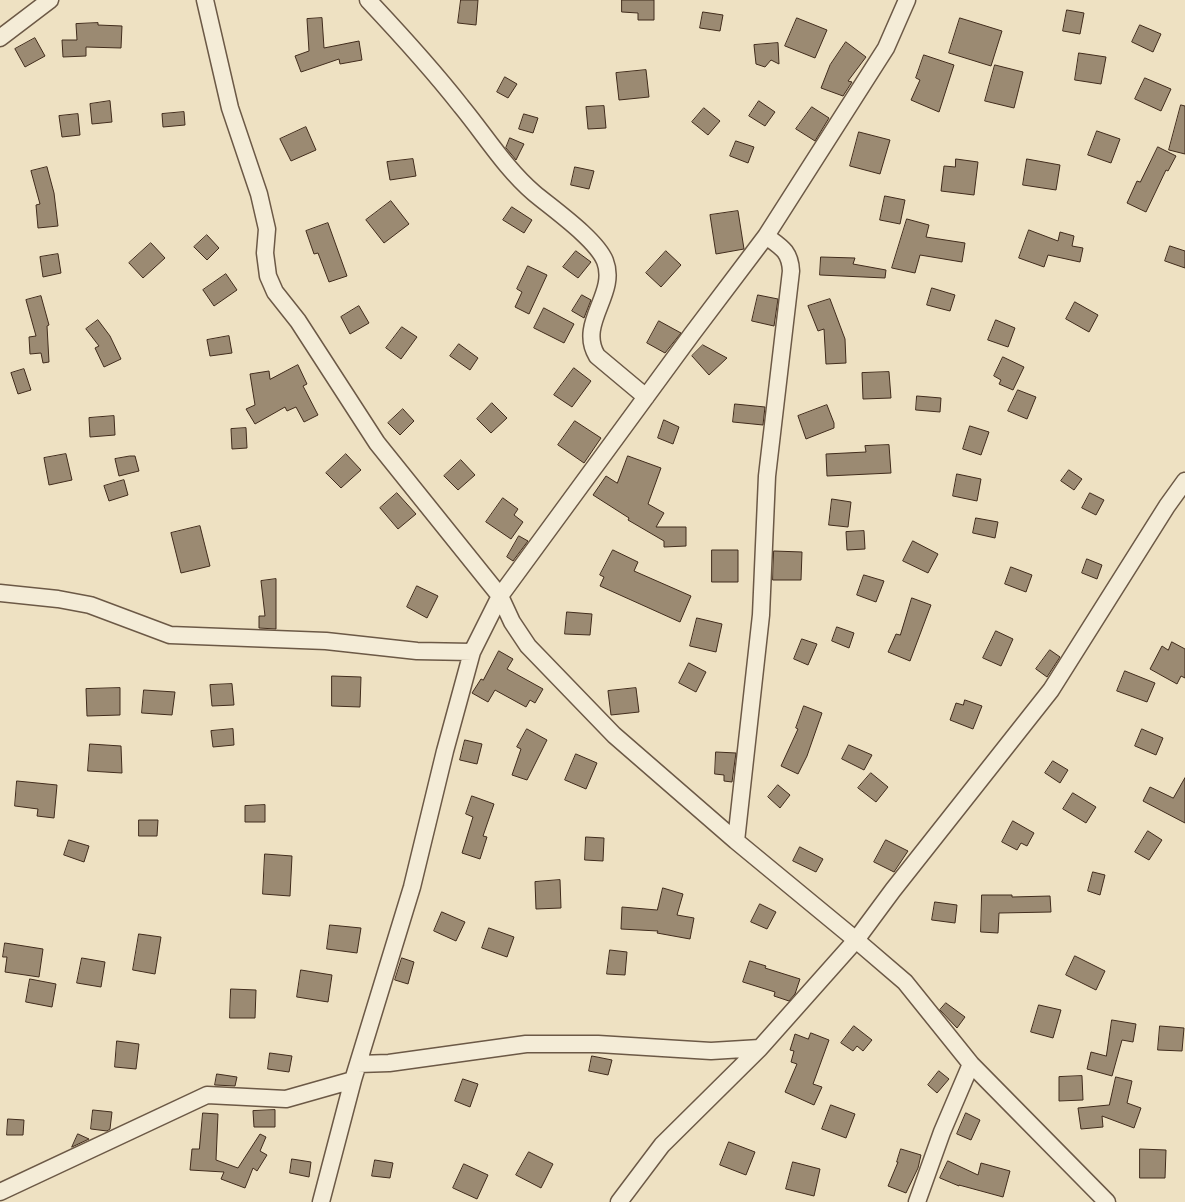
<!DOCTYPE html>
<style>
body{margin:0}
canvas{display:block;background:#eee1c2}
</style>
<canvas width="1185" height="1202"></canvas>
<script>
const c = document.querySelector('canvas').getContext('2d');
c.lineJoin = 'round';
function paint(path, color) { c.fillStyle = color; c.fill(path, 'evenodd'); }
function stroke(path, color, width, dash) { c.strokeStyle = color; c.lineWidth = width; c.lineCap = dash ? 'butt' : 'round'; c.setLineDash(dash || []); c.stroke(path); }
const building = new Path2D(`
 M461,0H478L476,25L458,23Z
 M622,0H654V20H638V13L622,12Z
 M1067,10L1084,13L1080,34L1063,31Z
 M703,12L723,15L720,31L700,28Z
 M322,18L324,48L359,41L362,60L340,64L339,59L301,72L295,56L309,51L307,19Z
 M797,18L827,30L815,58L785,46Z
 M960,18L1002,31L991,66L949,53Z
 M98,23V25L122,26L121,48L86,47V56L63,57L62,40H77L76,24Z
 M1140,25L1161,34L1153,52L1132,42Z
 M35,38L45,56L25,67L15,49Z
 M846,42L866,57L848,81L852,82L843,96L821,88L830,65Z
 M778,43L779,64L771,60L765,67L756,64L754,45Z
 M1079,53L1106,57L1101,84L1075,80Z
 M924,55L954,65L939,112L911,100L920,80L916,78Z
 M995,65L1023,72L1014,108L985,101Z
 M646,70L649,97L619,100L616,73Z
 M505,77L517,84L508,98L497,92Z
 M1145,78L1171,89L1161,111L1135,99Z
 M110,101L112,122L92,124L90,104Z
 M759,101L775,112L765,126L749,116Z
 M1181,105L1185,106V154L1169,150Z
 M604,106L606,128L588,129L586,107Z
 M812,107L829,118L815,141L796,129Z
 M704,108L720,121L708,135L692,122Z
 M184,112L185,125L163,127L162,114Z
 M78,114L80,135L62,137L59,116Z
 M524,114L538,118L533,133L519,129Z
 M306,127L316,150L291,161L280,139Z
 M1097,131L1120,139L1111,163L1088,155Z
 M859,132L890,140L880,174L850,166Z
 M510,138L524,144L516,160L506,148Z
 M736,141L754,147L748,163L730,156Z
 M1158,147L1176,156L1168,171L1166,170L1146,212L1127,203L1137,181L1140,182Z
 M413,159L416,176L390,180L387,162Z
 M956,159L978,162L974,195L941,191L944,166L955,167Z
 M1027,159L1060,165L1056,190L1023,185Z
 M47,167L54,193L58,226L38,228L36,205L40,204L31,171Z
 M575,167L594,171L589,189L571,185Z
 M885,196L905,200L900,224L880,220Z
 M391,201L409,224L384,243L366,220Z
 M512,207L532,220L524,233L503,220Z
 M738,211L744,249L716,254L710,215Z
 M907,219L929,225L926,237L965,243L962,262L920,255L915,273L892,268Z
 M328,223L347,276L329,282L318,253L314,254L306,231Z
 M1029,230L1058,241L1060,232L1074,236L1072,246L1083,248L1080,262L1048,255L1044,267L1019,258Z
 M207,235L219,248L207,260L194,247Z
 M151,243L165,258L143,278L129,263Z
 M1170,246L1185,251V268L1165,261Z
 M576,251L591,262L578,278L563,267Z
 M666,251L681,265L661,287L646,273Z
 M58,254L61,273L43,277L40,257Z
 M821,257L855,258L853,264L886,270L885,278L820,275Z
 M528,266L547,275L529,314L515,307L522,292L517,289Z
 M226,274L237,290L214,306L203,290Z
 M932,288L955,295L950,311L927,305Z
 M582,295L591,300L584,318L572,311Z
 M758,295L778,299L774,326L752,321Z
 M41,296L49,325L47,326L49,362L43,363L41,353L30,354L29,337L36,336L26,300Z
 M830,299L845,339L846,363L826,364L824,329L818,331L808,306Z
 M1075,302L1098,315L1089,332L1066,319Z
 M359,306L369,323L350,334L341,317Z
 M544,308L574,324L564,343L534,328Z
 M98,320L110,336L121,359L104,367L95,348L99,346L86,329Z
 M996,320L1015,328L1008,347L988,340Z
 M659,321L681,333L665,353L647,343Z
 M402,327L417,337L401,359L386,348Z
 M229,336L232,353L210,356L207,340Z
 M459,344L478,358L470,370L450,356Z
 M703,345L727,358L709,375L692,356Z
 M1003,357L1024,367L1013,390L999,384L1001,380L994,376Z
 M298,365L307,384L303,386L318,415L304,422L296,407L287,411L285,407L255,424L246,409L255,405L250,374L269,371L270,379Z
 M574,368L591,381L572,407L554,395Z
 M24,369L31,390L18,394L11,373Z
 M889,372L891,398L863,399L862,373Z
 M1018,390L1036,397L1027,419L1008,411Z
 M917,396L941,398L940,412L916,410Z
 M492,403L507,418L491,433L477,419Z
 M735,404L765,407L763,425L733,422Z
 M827,405L834,423V428L806,439L798,416Z
 M403,409L414,421L400,435L388,423Z
 M114,416L115,435L90,437L89,418Z
 M664,420L679,427L673,444L658,438Z
 M575,421L601,438L584,463L558,445Z
 M970,426L989,432L981,455L963,449Z
 M246,428L247,448L232,449L231,429Z
 M889,445L891,473L827,476L826,454L866,452L865,446Z
 M66,454L72,480L49,485L44,458Z
 M346,454L361,470L341,488L326,473Z
 M130,456H135L139,471L119,476L115,459Z
 M628,456L661,468L648,504L664,513L656,527H686V546L664,547V541L628,520L629,518L593,495L606,476L617,483Z
 M461,460L475,475L458,490L444,476Z
 M1069,470L1082,479L1074,490L1061,481Z
 M957,474L981,479L977,501L953,496Z
 M124,480L128,495L109,501L104,486Z
 M397,493L416,514L398,529L380,508Z
 M1090,493L1104,500L1096,515L1082,508Z
 M503,498L518,509L514,515L523,522L511,539L486,522Z
 M832,499L851,502L848,527L829,525Z
 M976,518L998,522L995,538L973,533Z
 M200,526L210,566L181,573L171,533Z
 M864,531L865,549L847,550L846,532Z
 M519,536L528,541L513,561L507,557Z
 M913,541L938,554L928,573L903,561Z
 M613,550L638,562L634,571L691,596L680,622L600,586L604,577L600,575Z
 M712,550H738V582H712Z
 M774,551L802,552L801,580H773Z
 M1087,559L1102,565L1097,579L1082,573Z
 M1011,567L1032,575L1026,592L1005,584Z
 M864,575L884,581L876,602L857,595Z
 M276,579V629L259,628V616H265L261,581Z
 M417,586L438,596L427,618L407,607Z
 M912,598L931,605L910,661L888,652L896,634L900,635Z
 M567,612L592,614L590,635L565,634Z
 M697,618L722,624L716,652L690,646Z
 M837,627L854,633L849,648L832,641Z
 M996,631L1013,639L1001,666L983,658Z
 M802,639L817,644L808,665L794,659Z
 M1172,642L1185,649V678L1181,676L1177,684L1150,669L1162,646L1168,650Z
 M1050,650L1060,657L1047,677L1036,669Z
 M499,651L513,659L507,669L543,689L535,703L530,700L526,707L495,690L488,702L472,693L481,679L483,680Z
 M689,663L706,672L696,692L679,683Z
 M1125,671L1155,683L1147,702L1117,691Z
 M332,676L361,677L360,707L332,706Z
 M232,684L234,705L212,706L210,685Z
 M120,688V715L87,716L86,689Z
 M636,688L639,712L611,715L608,691Z
 M144,690L175,692L172,715L142,713Z
 M965,700L982,706L973,729L950,720L956,703L963,705Z
 M804,706L822,713L807,756L798,774L781,766L798,729L796,728Z
 M233,729L234,745L213,747L211,731Z
 M527,729L547,740L527,780L512,775L521,749L517,747Z
 M1142,729L1163,738L1156,755L1135,746Z
 M465,740L482,744L477,764L460,760Z
 M90,744L121,746L122,773L88,771Z
 M849,745L872,755L864,770L842,759Z
 M716,752L736,753L732,782L724,781V775L715,774Z
 M576,754L597,763L586,789L565,780Z
 M1053,761L1068,770L1060,783L1045,773Z
 M871,773L888,787L876,802L858,788Z
 M1185,778V823L1143,801L1150,787L1173,798Z
 M17,781L57,785L54,818L37,816L38,809L15,806Z
 M778,785L790,795L780,808L768,797Z
 M1073,793L1096,807L1086,823L1063,809Z
 M472,796L494,804L483,836L487,837L480,859L462,853L473,817L466,814Z
 M265,805V822H245V806Z
 M139,820H158L157,836H139Z
 M1013,821L1034,833L1027,846L1021,843L1017,850L1002,842Z
 M1148,831L1162,840L1149,860L1135,852Z
 M586,837L604,838L603,861L585,860Z
 M69,840L89,846L84,862L64,855Z
 M886,840L908,851L894,872L874,862Z
 M800,847L823,859L816,872L793,861Z
 M265,854L292,856L290,896L263,894Z
 M1093,872L1105,875L1100,895L1088,891Z
 M560,880L561,908L536,909L535,882Z
 M663,888L683,894L677,915L694,918L690,939L657,933L658,931L621,929L622,907L657,910Z
 M982,895H1012V897L1050,896L1051,912L999,913L998,933L981,932Z
 M935,902L957,905L955,923L932,920Z
 M760,904L776,912L767,929L751,922Z
 M442,912L465,922L456,941L434,931Z
 M330,925L361,928L357,953L327,949Z
 M489,928L514,937L507,957L482,948Z
 M139,934L161,937L155,974L133,970Z
 M5,943L43,949L39,977L5,972L7,957H3Z
 M610,950L627,952L625,975L607,974Z
 M1075,956L1105,971L1096,990L1066,975Z
 M82,958L105,962L101,987L77,983Z
 M402,958L414,962L408,984L395,980Z
 M750,961L766,966L765,968L800,979L795,994L789,1001L774,996L775,992L743,982Z
 M301,970L332,975L328,1002L297,997Z
 M30,979L56,984L52,1007L26,1002Z
 M231,989L256,990L255,1018H230Z
 M946,1003L965,1017L957,1028L940,1010Z
 M1039,1005L1061,1010L1053,1038L1031,1032Z
 M1112,1020L1136,1024L1133,1042L1122,1040L1112,1076L1087,1069L1091,1052L1106,1056Z
 M854,1026L872,1040L863,1051L857,1046L853,1051L841,1043Z
 M1160,1026L1184,1028L1182,1051L1158,1050Z
 M811,1033L829,1040L813,1084L822,1087L814,1105L785,1092L797,1064L791,1062L794,1051L790,1050L795,1034L808,1039Z
 M117,1041L139,1044L136,1069L115,1067Z
 M270,1053L292,1056L289,1072L268,1069Z
 M592,1056L612,1060L608,1075L589,1071Z
 M939,1071L949,1079L937,1093L928,1085Z
 M217,1074L237,1077L235,1086L215,1085Z
 M1082,1076L1083,1100L1059,1101V1077Z
 M1116,1077L1132,1081L1127,1103L1141,1108L1134,1128L1102,1116L1103,1127L1081,1129L1078,1108L1109,1105Z
 M463,1079L478,1084L470,1107L455,1101Z
 M831,1105L855,1114L846,1138L822,1129Z
 M93,1110L112,1112L110,1129L107,1131L91,1129Z
 M275,1110V1127H254L253,1111Z
 M203,1113L218,1114L216,1160L238,1168L260,1134L266,1137L260,1151L267,1155L257,1171L253,1168L245,1188L221,1179L224,1172L190,1170L192,1149H199Z
 M966,1113L980,1120L971,1140L957,1134Z
 M8,1119L24,1120L23,1135H7Z
 M78,1134L89,1139L72,1147Z
 M729,1142L755,1152L746,1175L720,1165Z
 M901,1149L921,1155L918,1168L906,1193L888,1186L898,1162H897Z
 M1140,1149L1166,1150L1165,1178H1140Z
 M529,1152L553,1164L541,1188L516,1175Z
 M292,1159L311,1162L309,1177L290,1173Z
 M375,1160L393,1163L390,1178L372,1176Z
 M948,1161L978,1175L981,1163L1010,1171L1003,1197L959,1185V1186L940,1178Z
 M793,1162L820,1169L814,1196L786,1189Z
 M464,1164L488,1175L477,1199L453,1188Z`);
const minor = new Path2D(`
 M205,0L230,108L259,194L267,229L265,253L268,276L275,292L298,321L377,443L500,596L512,622L528,646L614,735L736,841L856,940L905,982L971,1064L1107,1202
 M368,0C400,34 432,69 461,106C485,135 505,168 534,193C553,209 596,239 605,261C618,294 577,323 597,356L646,397
 M0,38L50,0
 M0,593L58,599L90,605L170,635L326,641L417,651L472,652
 M736,841L761,615L767,476L791,271C790,251 781,247 766,236
 M358,1064L389,1063L526,1044H598L711,1051L760,1048
 M0,1192L207,1095L286,1099L353,1080
 M321,1202L353,1080L412,887L445,751L472,652L500,596L692,334L766,236L886,48L907,0
 M619,1202L662,1145L760,1048L856,940L893,890L1051,690L1167,506L1185,481
 M917,1202L942,1132L971,1064`);
paint(building, '#9b8a72');
stroke(building, '#412c1c', 1);
stroke(minor, '#6c5946', 19);
stroke(minor, '#f4ecd7', 16);
</script>
